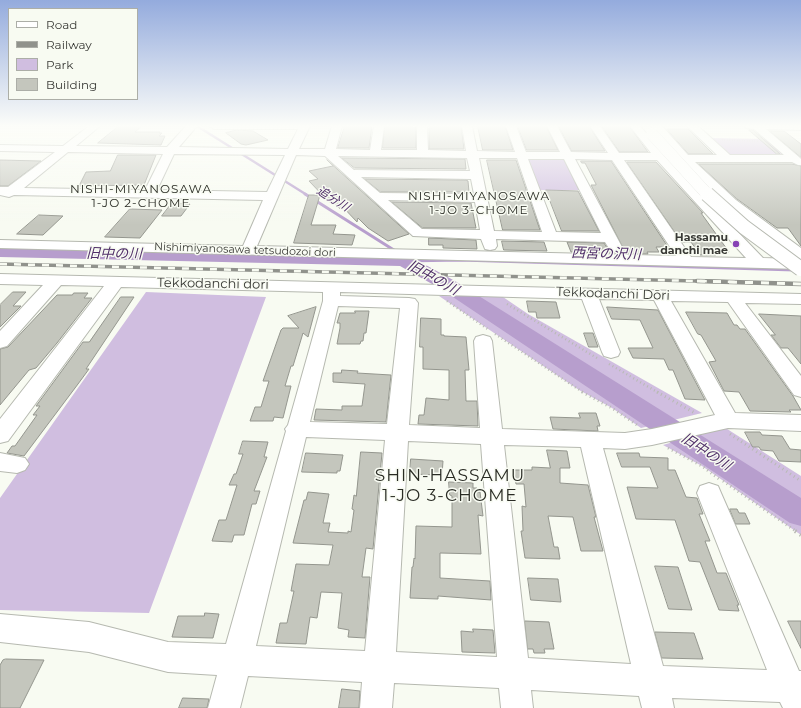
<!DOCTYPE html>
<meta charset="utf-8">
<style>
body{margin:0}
#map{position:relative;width:801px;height:708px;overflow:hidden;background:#f8fbf2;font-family:Montserrat,sans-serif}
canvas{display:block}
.legend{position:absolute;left:8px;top:8px;width:130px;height:92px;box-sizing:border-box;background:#f8fbf2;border:1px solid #acaea7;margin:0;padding:5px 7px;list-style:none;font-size:12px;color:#393a36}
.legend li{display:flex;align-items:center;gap:8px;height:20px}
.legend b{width:20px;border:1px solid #acaea7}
</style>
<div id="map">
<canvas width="801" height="708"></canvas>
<ul class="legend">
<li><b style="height:5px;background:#fff"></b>Road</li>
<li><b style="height:5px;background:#90928c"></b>Railway</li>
<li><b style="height:11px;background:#d0bee0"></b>Park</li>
<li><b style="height:11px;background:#c4c6bd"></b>Building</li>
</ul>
</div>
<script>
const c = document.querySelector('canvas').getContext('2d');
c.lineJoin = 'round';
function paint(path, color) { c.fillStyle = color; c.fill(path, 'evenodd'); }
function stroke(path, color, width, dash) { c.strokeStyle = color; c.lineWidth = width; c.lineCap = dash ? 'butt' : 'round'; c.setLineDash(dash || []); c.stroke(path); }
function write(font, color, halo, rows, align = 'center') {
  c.font = font + ' Montserrat,"Noto Sans JP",sans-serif'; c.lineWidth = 3; c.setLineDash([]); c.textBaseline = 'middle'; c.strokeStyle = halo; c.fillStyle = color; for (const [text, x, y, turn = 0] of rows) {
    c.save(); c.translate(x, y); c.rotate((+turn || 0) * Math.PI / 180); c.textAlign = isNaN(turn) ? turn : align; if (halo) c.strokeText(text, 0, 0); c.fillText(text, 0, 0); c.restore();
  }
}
const green = new Path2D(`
 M709,138L767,139L788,157H732Z
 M527,159L564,160L581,190H540Z
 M146,292L266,297L149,613L0,610V498Z
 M439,296L503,297L528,314L702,413L641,428L612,408L579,390Z
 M724,427L801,476V535L702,466L663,445Z`);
const streamFar1 = new Path2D(`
 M197,126L307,195`);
const stream = new Path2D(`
 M305,194L397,252
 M404,261L460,260L795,270`);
const river = new Path2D(`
 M0,247L404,255L411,257L455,281L801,498V526L790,523L441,289L400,266L0,257Z`);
const building = new Path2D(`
 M119,126H142L135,132H160L159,133H162L159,136H165L161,145L98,143Z
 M345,126H372L369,148H338Z
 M385,126L416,127V148H383Z
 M433,126H461L464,149H429V128H432Z
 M478,126H505L513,150H483Z
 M518,126H546L558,150H527Z
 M559,126H589L605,151H572Z
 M602,126H629L648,152H620Z
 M667,129H688L713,154H689Z
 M237,130L253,131L268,140L246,145L241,144L226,133Z
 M749,130H753L780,154H777Z
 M770,131H784L801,144V157Z
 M118,155H156L144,185L79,186L86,172L110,171Z
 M342,158L465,159L466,169L355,168Z
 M0,160L41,161L8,186H0Z
 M327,160L409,234L388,241L368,228L358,218L357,222L341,205L340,209L334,203L331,204L309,181L318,179L309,171L333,166Z
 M487,160H516L540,230H503Z
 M581,161H611L668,247H656L659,252H647L648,254L571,252L567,242L604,243L609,251L615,252L620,251L623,248L591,185H596V184L585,163H582Z
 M627,162H656L703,213H701L729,252H713L716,255H700L691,242H682Z
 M699,164H792L801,166V246L788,228H777L737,199Z
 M365,179L466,180L468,181L469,192H381Z
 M546,190L578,191L599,231H562Z
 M309,195H320L311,225H336L333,234L355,235L352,245L294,243Z
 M392,202L471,203L476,228H423Z
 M172,203L190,204L181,216H162Z
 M130,209L162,210L140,238L105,237Z
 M39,215L63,216L43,235L17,234Z
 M429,238L476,240L477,249L443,248V245H429Z
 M502,241L544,242L547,251L504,250Z
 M13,292H26L13,306H21L0,327V305Z
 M74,293H88L84,298H92L57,343L36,368L29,370L0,405V349L8,347L57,295H72Z
 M121,297H134L86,369H89L78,384L24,456L7,453L12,446H15L37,415H33L40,406H36L83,342H89Z
 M527,301L556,302L560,318H537L536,312H529Z
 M316,307L308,337L303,333L293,366H291L285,386H291L283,418L274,417L273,421H250L255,407H261L269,381H263L281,330L283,328H299L288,316Z
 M607,307L658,310L705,400L685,399L673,370H669L664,359L633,358L628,348H653L640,320L612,319Z
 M355,311H369L366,333H364L363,341H361L360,344H337L340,328V323H337L340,313H355Z
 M686,312L727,313L734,325H737L740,329H745L793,396L801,410H789L791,412L750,411L739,392L724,391L709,362L716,361L701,335L698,334Z
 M759,314L801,316V364L788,348H781L771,335H775Z
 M421,318L441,319V335H444V336L466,337L469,370H465L466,401H477L478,426L418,424L419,415H424L426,398L449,400V370L423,369V347H420Z
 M584,333H593L598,347H589Z
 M342,370L358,371L357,373L391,375L386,422L314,420L316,409L342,410V406H362L365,384L333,382V373H341Z
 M579,413H596L600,426H597L598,431L553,429L550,417L580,418Z
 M745,432H760L762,435L782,436L790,449L801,450V462L779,461L773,451L761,450L759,447H753Z
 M243,441L268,442L264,457H267L254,491H260L256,504H252L244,535H234L232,542L212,541L219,520H226L237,485H229L234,474H236L243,454H239Z
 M547,450L567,451L570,468H560V483L588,485L596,517H594L603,551H581L573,517L548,516L554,547H558L560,559L525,558L521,531H523L522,506L526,507L524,484H516L514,470H532V467L550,468Z
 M361,452L382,453L373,549L366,548L362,577H370L365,638L348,637L349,630L338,628L342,593L321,592L317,618L310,617L306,644L276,643L280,623H287L294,591H291L296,564L329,565L333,545L293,543L304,500H306L308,492L329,494L323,523H330L328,532L348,533V531L351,532L354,510L352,509L354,495L356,496Z
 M306,453L343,455L340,471H337V473L302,472Z
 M617,453H639L640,457L668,458V470H675L686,497L697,498L703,514H699L710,541H705L717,573H726L739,605H737L739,611L719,610L700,562L689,561L675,520L636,519L627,487L658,488L650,467H622Z
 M411,459L443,461L442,475L410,474Z
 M449,482L473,483V488H477V492H480L483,516L478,515L481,554L440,553V578L490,581L491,600L438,596V599L410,598L412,567H413L414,558L415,559L416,526L452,527V496L450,495Z
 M730,509H737L739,513H745L750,524H736Z
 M655,566L678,567L692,610L669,609Z
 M528,578L558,579L561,602L531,600Z
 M205,613L219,614L213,638L172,637L178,616H204Z
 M525,621L549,622L554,649H544L545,653H534L533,649H528Z
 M788,621H801V648Z
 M473,629L493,630L495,653L462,652L461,631L473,632Z
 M655,632L694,633L703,659L662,658Z
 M6,659L44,660L20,708H0V665L3,660Z
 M342,689L360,691L359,708H339Z
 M183,698L209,699L207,708H179Z`);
const pathFar3 = new Path2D(`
 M722,140L758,141`);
const pathFar2 = new Path2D(`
 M447,301L489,330
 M507,304L597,358
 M495,334L584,393
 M609,364L659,393`);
const pathFar1 = new Path2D(`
 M582,392L612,408L637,425
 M657,392L695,413
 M730,434L801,481
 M668,448L702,466L719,479
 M723,481L797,532`);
const path = new Path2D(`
 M795,531L801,535`);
const minor = new Path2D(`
 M89,126H100L76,146L167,147L186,126H197L179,147L288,149L298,129H214L209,126H310L299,149H325L332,126H342L336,149L370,150L374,126H384L381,150H417V126H427L428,150L466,151L462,126H472L477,151L515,152L506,126H516L526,152H560L547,126H557L571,152L608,153L590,126H600L619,153H651L630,126H640L679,171L763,258L800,259L796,258L726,206L681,160L651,126H662L688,155H717L687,126H698L730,155H784L754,129L746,128L745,126H801V130L766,129L799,157L801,159V165H798L792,162H695L736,200L801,248V269L0,248V240L243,246L263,200L14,195L9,197L0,195V187H8L55,152L0,151V145L63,146ZM68,152L163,154L145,190L24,188ZM174,154L285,155L267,192L157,190ZM296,155L325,156L413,236L481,239L485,249L490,250L495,249L497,246L496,239L605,242L610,250L615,251L620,250L622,247L575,159L612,160L676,256L257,246ZM338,156L467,158L470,171L354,170ZM479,158H517L542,232L494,231ZM528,159H564L601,233L556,232ZM624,160H657L746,258L691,257ZM361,177L471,179L474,194L380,193ZM388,200L475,202L480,230L422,229Z
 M0,274L801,294V304L745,303L801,376V397L794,395L728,302L671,301L735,413L801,415V431L728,428L652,445L625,449L603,448L663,666L767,670L697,493L700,486L709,483L718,486L721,493L799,671H801V708H783L780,702L672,698L674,708H642L639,696L531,690L533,708H501L499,688L394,683L392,708H360L362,682L248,676L240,708H208L217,675L168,672L89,652L0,642V614L89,622L168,642L226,644L286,431L285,429L288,425L323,301V292L121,287L8,441L0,443V419L104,286L61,285L7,346L0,348V331L43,285L0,284ZM340,292L582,299L602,352L604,356L611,358L618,356L620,352L599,299L654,300L715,415L652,429L625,433L502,429L492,341L490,337L483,335L476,337L474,341L480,428L409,425L418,303L415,299L409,298L340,296ZM338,306L400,308L387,424L310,422ZM306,437L385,440L365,651L256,646ZM408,441L481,444L497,657L396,652ZM504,445L581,447L631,664L528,658Z
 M0,453L25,458L29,464L25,470L17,473L0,471Z`);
const railFar1 = new Path2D(`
 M0,264L737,282`);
const rail = new Path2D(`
 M697,281L801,284`);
const minorBridgeFar1 = new Path2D(`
 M652,134L708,195`);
const minorBridge = new Path2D(`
 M707,194L744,227L801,269`);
const markers = [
 [736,244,4,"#8642b5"]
];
const farPoinames = [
 ["Hassamu",728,238],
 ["danchi mae",728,251]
];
const farStreetnames = [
 ["Nishimiyanosawa tetsudozoi dori",245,250,2]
];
const farNeighbourhoodnames = [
 ["NISHI-MIYANOSAWA",141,189],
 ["1-JO 2-CHOME",141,203],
 ["NISHI-MIYANOSAWA",479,196],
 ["1-JO 3-CHOME",479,210]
];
const farWaternames = [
 ["追分川",333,199,32]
];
const streetNames = [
 ["Tekkodanchi dori",213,284,1],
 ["Tekkodanchi Dōri",613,294,2]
];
const waterNames = [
 ["旧中の川",114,254,1],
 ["西宮の沢川",606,254,2],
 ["旧中の川",433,278,29],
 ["旧中の川",706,452,33]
];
const nearNeighbourhoodnames = [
 ["SHIN-HASSAMU",450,476],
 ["1-JO 3-CHOME",450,496]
];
paint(green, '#d0bee0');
stroke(streamFar1, '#b79ecd', 2.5);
stroke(stream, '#b79ecd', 3);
paint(river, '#b79ecd');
paint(building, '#c4c6bd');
stroke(building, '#94968e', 1);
stroke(minor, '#b6b9b0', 2);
stroke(pathFar3, '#b8bab3', 1.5, [0.5, 2]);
stroke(pathFar2, '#b8bab3', 2.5, [1, 3]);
stroke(pathFar1, '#b8bab3', 3, [1, 3.5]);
stroke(path, '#b8bab3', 4, [1.5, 4.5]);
paint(minor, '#fff');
stroke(railFar1, '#90928c', 3.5);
stroke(rail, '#90928c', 4.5);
stroke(railFar1, '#f8fbf2', 2.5, [7]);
stroke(rail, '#f8fbf2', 3, [8]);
stroke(minorBridgeFar1, '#b6b9b0', 12, []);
stroke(minorBridge, '#b6b9b0', 16, []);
stroke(minorBridgeFar1, '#fff', 12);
stroke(minorBridge, '#fff', 14);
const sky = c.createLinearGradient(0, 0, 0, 225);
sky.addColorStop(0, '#94abdd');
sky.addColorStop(0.56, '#fcfdf9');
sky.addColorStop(1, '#fcfdf900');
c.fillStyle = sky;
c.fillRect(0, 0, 801, 225);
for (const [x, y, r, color] of markers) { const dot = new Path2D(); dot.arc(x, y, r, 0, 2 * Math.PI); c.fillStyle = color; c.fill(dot); stroke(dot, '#f8fbf2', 1.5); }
write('bold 11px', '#393a36', '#f8fbf2', farPoinames, 'right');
write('11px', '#393a36', '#f8fbf2', farStreetnames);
c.letterSpacing = '1px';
write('12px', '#292b24', '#f8fbf2', farNeighbourhoodnames);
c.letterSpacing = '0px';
write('italic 12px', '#502f69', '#f8fbf2', farWaternames);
write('13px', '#393a36', '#f8fbf2', streetNames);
write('italic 14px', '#502f69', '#f8fbf2', waterNames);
c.letterSpacing = '1px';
write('17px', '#292b24', '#f8fbf2', nearNeighbourhoodnames);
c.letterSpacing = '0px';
</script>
